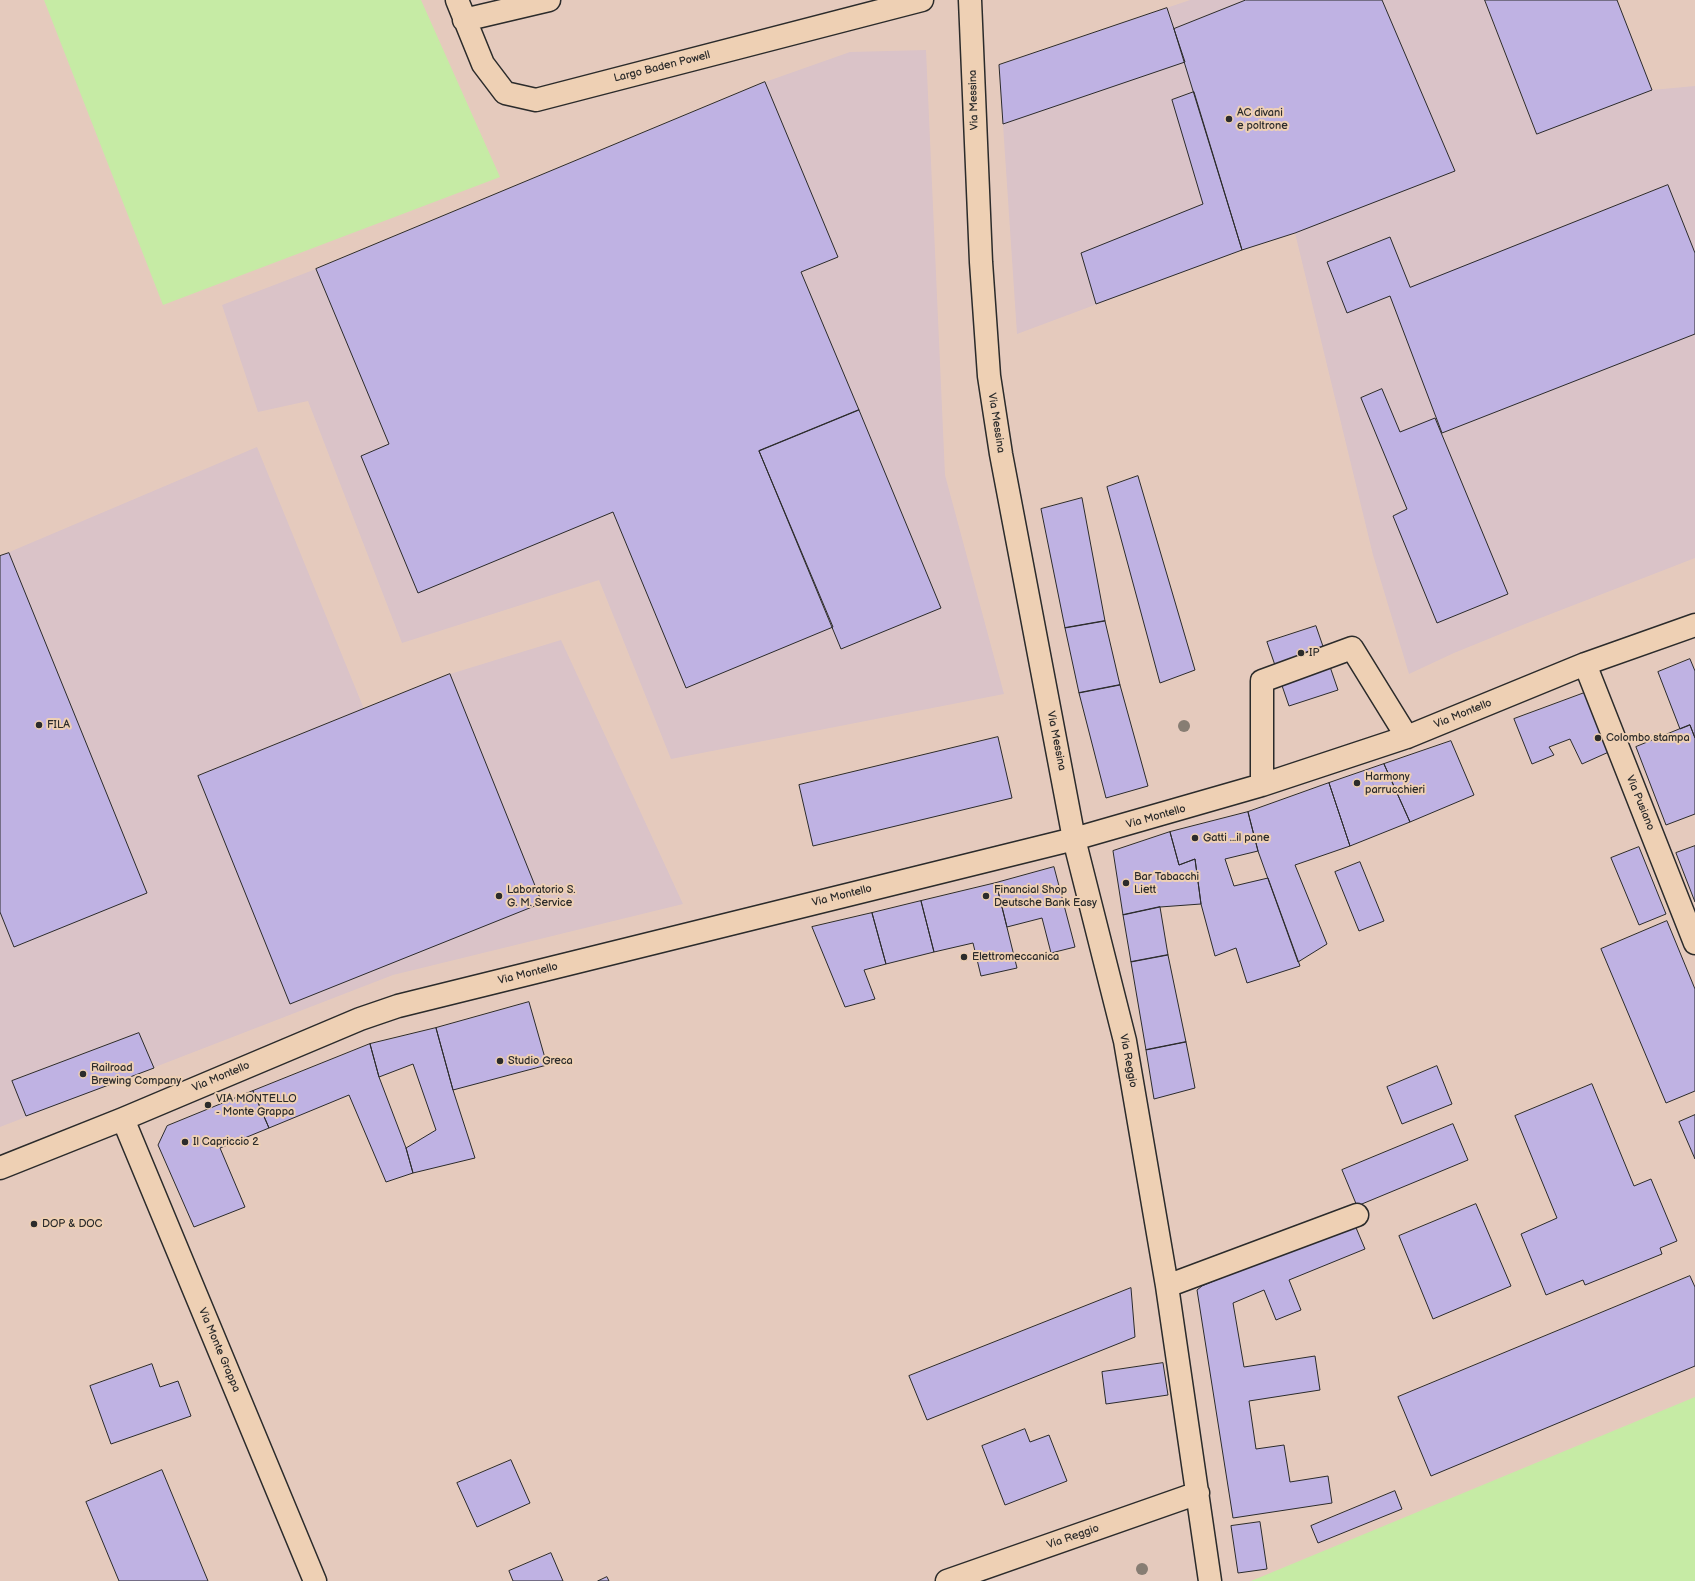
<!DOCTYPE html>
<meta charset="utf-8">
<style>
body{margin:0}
canvas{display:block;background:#e5cabd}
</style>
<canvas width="1695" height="1581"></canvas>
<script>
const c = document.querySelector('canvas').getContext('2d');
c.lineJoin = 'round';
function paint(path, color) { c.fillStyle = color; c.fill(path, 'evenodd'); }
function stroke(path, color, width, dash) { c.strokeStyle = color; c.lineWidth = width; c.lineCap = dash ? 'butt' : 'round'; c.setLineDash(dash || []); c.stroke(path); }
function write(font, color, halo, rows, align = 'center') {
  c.font = font + ' "Balsamiq Sans",sans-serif'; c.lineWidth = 4; c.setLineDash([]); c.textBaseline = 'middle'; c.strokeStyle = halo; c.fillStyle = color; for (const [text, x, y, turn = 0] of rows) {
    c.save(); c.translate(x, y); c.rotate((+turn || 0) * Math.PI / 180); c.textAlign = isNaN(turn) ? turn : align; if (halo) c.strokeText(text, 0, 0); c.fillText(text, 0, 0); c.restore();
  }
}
const built = new Path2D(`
 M1190,0H1617L1652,90L1695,86V558L1525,624L1454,653L1409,674L1373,555L1295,233L1242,250L1017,334L999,65Z
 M926,50L945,475L1004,694L671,759L599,580L402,643L308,401L258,412L222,305L316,269L765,82L850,52Z
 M257,447L364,709L450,674L561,640L683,904L393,975L0,1127V556Z`);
const green = new Path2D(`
 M44,0H421L500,177L163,305Z
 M1695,1397V1581H1251Z`);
const building = new Path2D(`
 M1246,0H1382L1455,171L1295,233L1242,250L1174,29Z
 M1485,0H1617L1652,90L1537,134Z
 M1167,8L1185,62L1003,124L999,65Z
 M765,82L838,257L801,272L859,410L759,451L833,627L686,688L613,512L418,593L361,456L389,444L316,269Z
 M1194,92L1242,250L1096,304L1081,253L1203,204L1172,100Z
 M1668,185L1695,253V334L1442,433L1390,296L1347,313L1327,262L1390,237L1410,287Z
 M1382,389L1400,432L1435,418L1508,594L1437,623L1393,516L1407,509L1361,398Z
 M859,410L941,608L841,649L759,451Z
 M1138,476L1195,670L1160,683L1107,487Z
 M1082,498L1105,621L1065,628L1041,509Z
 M9,553L147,893L14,947L0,912V556Z
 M1105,621L1120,685L1079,693L1065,628Z
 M1316,626L1338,690L1289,706L1267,642Z
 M1690,659L1695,671V738L1690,725L1680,729L1658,672Z
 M450,674L542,903L290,1004L198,776Z
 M1120,685L1148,786L1106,798L1079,693Z
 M1587,692L1611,751L1582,764L1570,739L1549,747L1554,755L1532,764L1514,719Z
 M1690,725L1695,738V814L1666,825L1636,747Z
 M998,737L1012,798L813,846L799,785Z
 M1451,741L1474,795L1410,822L1384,764Z
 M1384,764L1410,822L1350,846L1329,783Z
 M1329,783L1350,846L1295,865L1327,944L1298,962L1258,851L1248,812Z
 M1248,812L1258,851L1225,859L1234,886L1268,878L1300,966L1247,983L1236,948L1215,956L1201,904L1195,859L1179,865L1170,832Z
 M1170,832L1179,865L1195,859L1201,904L1160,907L1123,915L1113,851Z
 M1695,846V902L1676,853Z
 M1639,847L1666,914L1639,925L1611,858Z
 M1360,862L1384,921L1359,931L1335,872Z
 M1054,867L1075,947L1051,953L1042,918L1007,927L996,883Z
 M996,883L1017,968L981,976L973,943L934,952L921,901Z
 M921,901L934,952L886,964L872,913Z
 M1160,907L1168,955L1131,962L1123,915Z
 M872,913L886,964L864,970L875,999L845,1007L812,927Z
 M1667,921L1695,989V1091L1666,1103L1601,949Z
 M1168,955L1186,1042L1146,1050L1131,962Z
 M529,1002L547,1065L453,1090L436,1028Z
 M436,1028L453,1090L475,1158L413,1173L406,1148L436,1130L413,1064L379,1077L370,1044Z
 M139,1033L154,1068L26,1116L12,1081Z
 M1186,1042L1195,1088L1154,1099L1146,1050Z
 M370,1044L379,1077L406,1148L413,1173L386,1182L349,1095L269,1128L253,1091Z
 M1437,1066L1452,1104L1402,1124L1387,1087Z
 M1592,1084L1634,1186L1651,1179L1677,1241L1660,1248L1662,1254L1585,1285L1583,1280L1546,1295L1521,1234L1557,1218L1515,1116Z
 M253,1091L269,1128L220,1148L245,1207L194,1227L158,1145L167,1126Z
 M1695,1115V1159L1679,1122Z
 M1453,1124L1468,1160L1357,1206L1342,1170Z
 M1476,1204L1511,1286L1433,1319L1399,1236Z
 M1354,1223L1365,1249L1289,1280L1301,1310L1276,1320L1264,1290L1233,1303L1244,1367L1315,1356L1320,1390L1249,1401L1256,1449L1284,1445L1290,1482L1328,1476L1332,1503L1233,1518L1197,1290L1202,1286Z
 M1690,1276L1695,1287V1366L1431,1476L1398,1397Z
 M1131,1288L1135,1337L927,1420L909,1376Z
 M1163,1363L1168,1395L1106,1404L1102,1372Z
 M152,1364L160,1387L178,1381L191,1416L111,1444L90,1386Z
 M1025,1429L1030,1442L1049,1435L1067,1481L1005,1505L982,1446Z
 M511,1460L530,1503L477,1527L457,1483Z
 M162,1470L208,1581H119L86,1502Z
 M1395,1491L1402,1509L1318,1543L1311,1526Z
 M1260,1522L1267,1569L1238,1573L1231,1526Z
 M551,1553L563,1581H513L509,1571Z
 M607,1577L609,1581H598Z`);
const minor = new Path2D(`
 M457,0L483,64L505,93L536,100L922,0
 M970,0L981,262L989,376L1001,454L1074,839L1125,1041L1167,1286L1210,1581
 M464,20L549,0
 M1585,664L1695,943
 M1262,785V681L1352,648L1407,737
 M123,1119L315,1581
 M0,1168L123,1119L360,1019L398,1006L1074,839L1262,785L1407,737L1585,664L1695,625
 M1167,1286L1357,1215
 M947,1581L1198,1493`);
const trees = [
 [1184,726],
 [1142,1569]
];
const markers = [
 [1229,119,4,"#2b2b2b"],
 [1301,653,4,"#2b2b2b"],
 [39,725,4,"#2b2b2b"],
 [1598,738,4,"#2b2b2b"],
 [1357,783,4,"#2b2b2b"],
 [1195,838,4,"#2b2b2b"],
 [1126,883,4,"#2b2b2b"],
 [499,896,4,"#2b2b2b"],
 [986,896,4,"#2b2b2b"],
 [964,957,4,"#2b2b2b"],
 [500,1061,4,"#2b2b2b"],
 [83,1074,4,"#2b2b2b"],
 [208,1105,4,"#2b2b2b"],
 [185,1142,4,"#2b2b2b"],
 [34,1224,4,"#2b2b2b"]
];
const streetNames = [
 ["Largo Baden Powell",662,67,-14],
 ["Via Messina",974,100,-92],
 ["Via Messina",996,423,81],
 ["Via Montello",1463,714,-22],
 ["Via Messina",1056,741,79],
 ["Via Pusiano",1640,803,68],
 ["Via Montello",1156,817,-16],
 ["Via Montello",842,896,-14],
 ["Via Montello",528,974,-14],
 ["Via Reggio",1128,1061,79],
 ["Via Montello",221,1077,-23],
 ["Via Monte Grappa",219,1350,67],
 ["Via Reggio",1073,1537,-19]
];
const poiNames = [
 ["AC divani",1237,113],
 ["e poltrone",1237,126],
 ["IP",1309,653],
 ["FILA",47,725],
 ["Colombo stampa",1606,738],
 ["Harmony",1365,777],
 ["parrucchieri",1365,790],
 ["Gatti ...il pane",1203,838],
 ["Bar Tabacchi",1134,877],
 ["Liett",1134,890],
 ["Laboratorio S.",507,890],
 ["G. M. Service",507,903],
 ["Financial Shop",994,890],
 ["Deutsche Bank Easy",994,903],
 ["Elettromeccanica",972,957],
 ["Studio Greca",508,1061],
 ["Railroad",91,1068],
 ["Brewing Company",91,1081],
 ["VIA MONTELLO",216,1099],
 ["‐ Monte Grappa",216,1112],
 ["Il Capriccio 2",193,1142],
 ["DOP & DOC",42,1224]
];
paint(built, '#dac3c8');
paint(green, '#c6eba5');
paint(building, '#bfb2e3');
stroke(building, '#2b2b2b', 1);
stroke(minor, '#2b2b2b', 25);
stroke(minor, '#eed0b4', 22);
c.fillStyle = '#877d73';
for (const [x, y] of trees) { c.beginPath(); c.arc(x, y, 6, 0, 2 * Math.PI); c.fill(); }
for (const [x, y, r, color] of markers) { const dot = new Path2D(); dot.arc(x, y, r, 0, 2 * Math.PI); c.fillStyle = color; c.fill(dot); stroke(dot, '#eed0b4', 1.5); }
write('11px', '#2b2b2b', '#eed0b4', streetNames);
write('11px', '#2b2b2b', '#eed0b4', poiNames, 'left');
</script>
